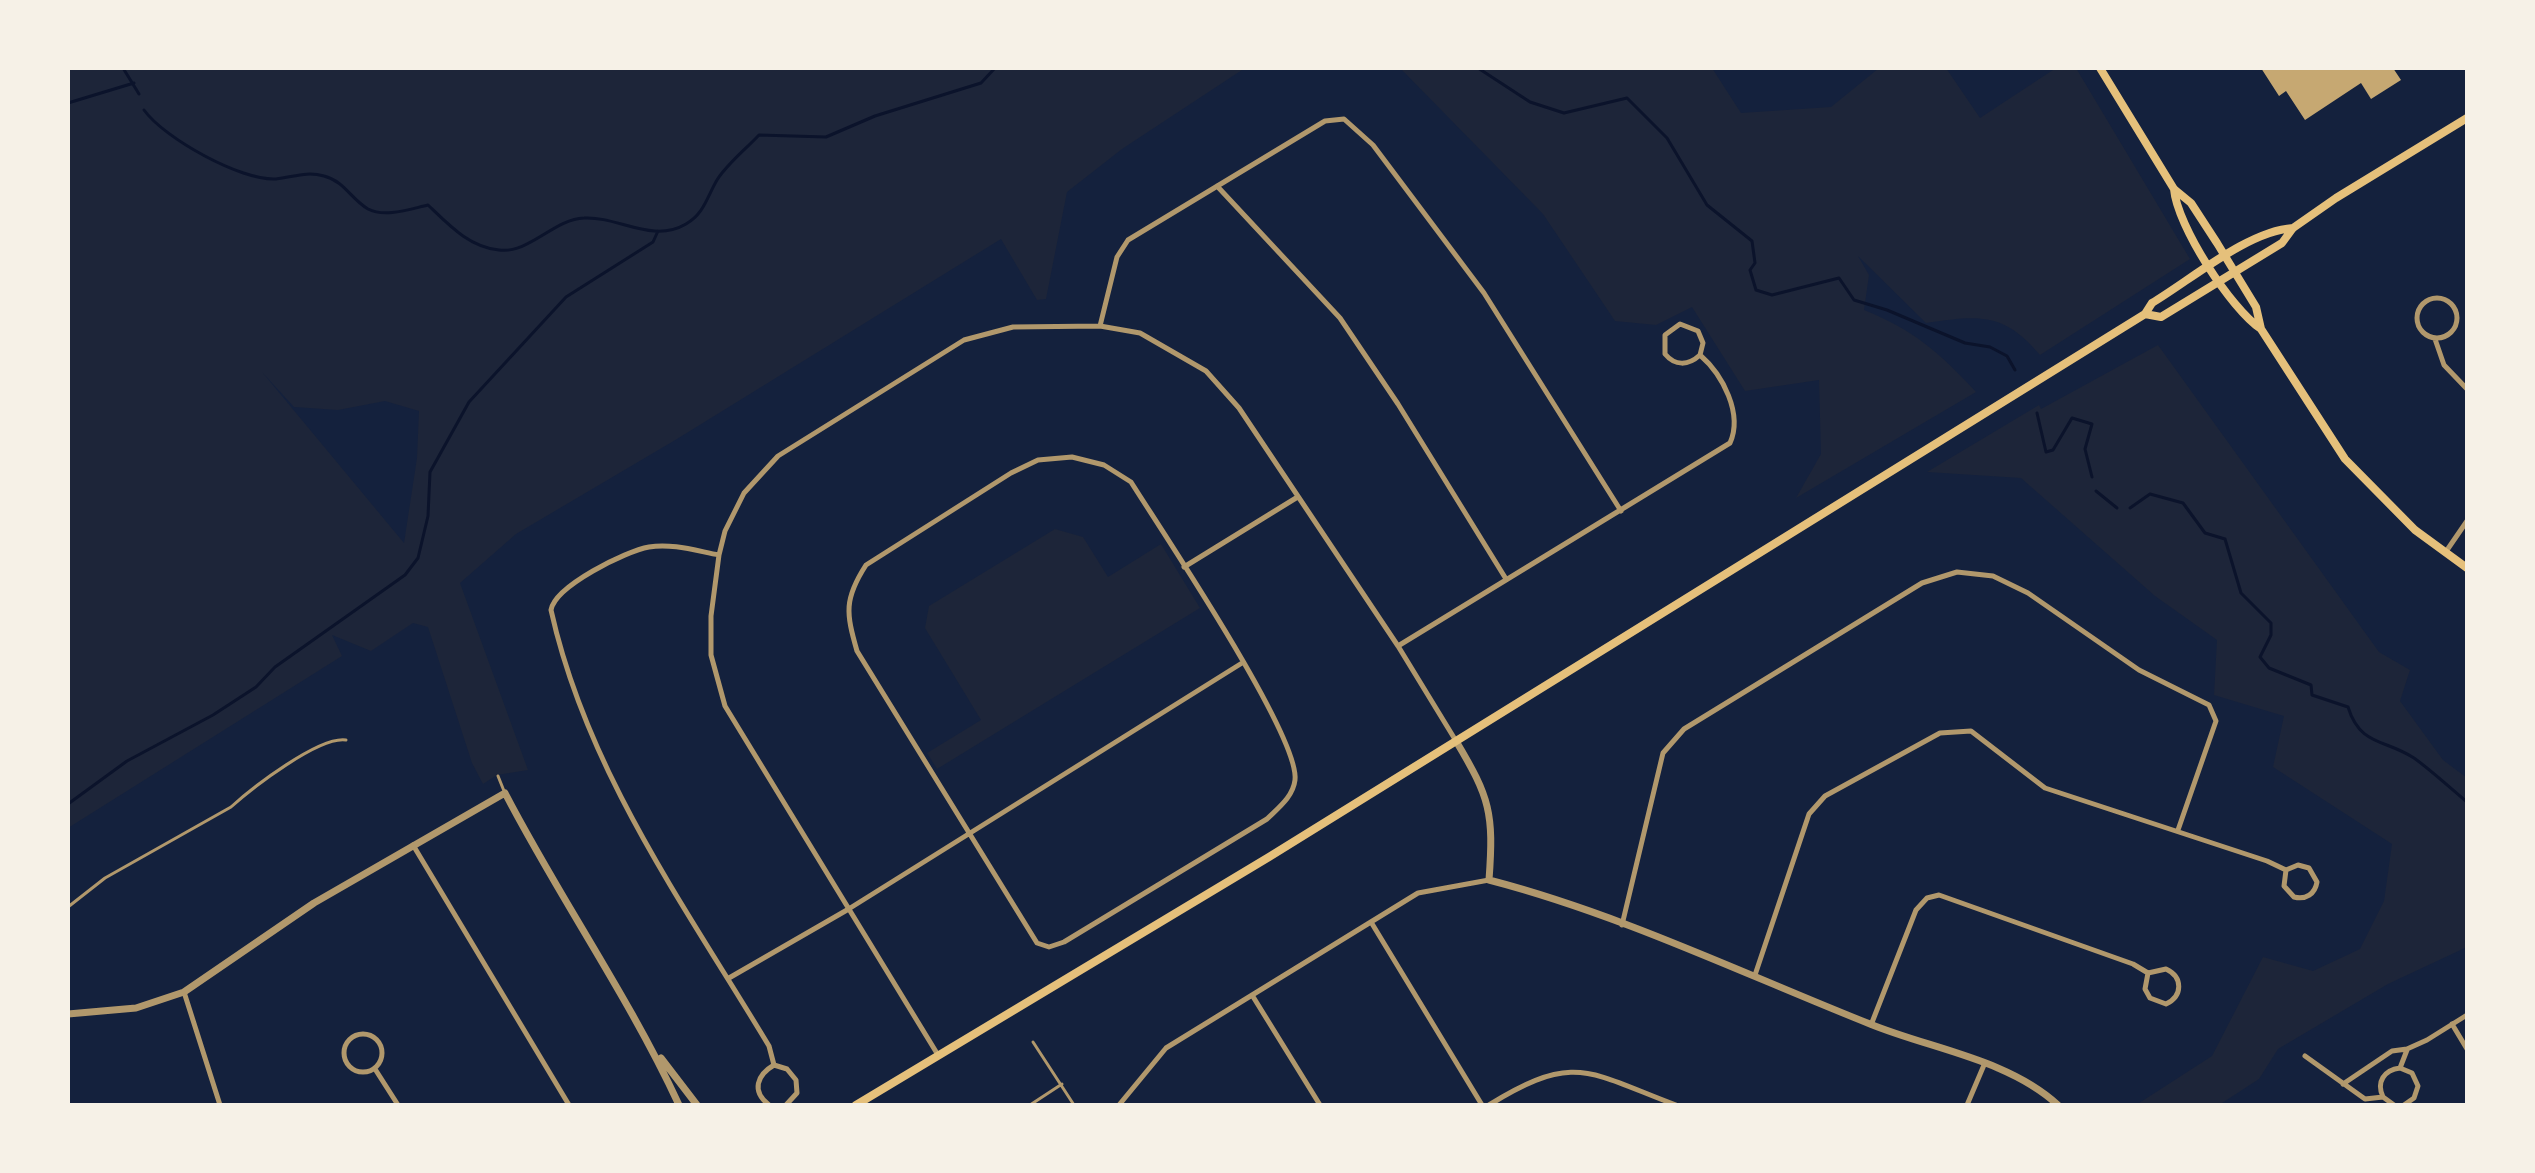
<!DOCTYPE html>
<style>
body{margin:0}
#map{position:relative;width:2535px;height:1173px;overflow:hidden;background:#14213d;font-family:"Asap Condensed",sans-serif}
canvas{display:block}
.frame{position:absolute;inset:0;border:70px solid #f6f1e7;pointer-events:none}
</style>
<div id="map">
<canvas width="2535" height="1173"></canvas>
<div class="frame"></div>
</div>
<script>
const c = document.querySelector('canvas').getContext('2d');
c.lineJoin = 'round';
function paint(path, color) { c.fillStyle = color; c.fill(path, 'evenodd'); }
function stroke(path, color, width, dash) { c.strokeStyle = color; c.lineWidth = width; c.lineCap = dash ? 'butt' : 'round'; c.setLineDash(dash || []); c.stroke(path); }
const green = new Path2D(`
 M68,68H1245L1122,149L1067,192L1046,299L1037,300L1001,239L677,439L516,534L460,583L528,770L497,775L483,784L472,763L428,627L413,623L371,651L332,635L342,656L68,828ZM262,372L294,407L338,410L385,401L419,411L417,458L404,543Z
 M1400,68H1712L1741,113L1831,107L1879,68H1946L1980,118L2056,68H2076L2190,259L2040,355C2004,312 1979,315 1926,323L1858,256L1869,275L1864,310C1914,330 1940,353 1976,392L1796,498L1821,454L1819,380L1745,391L1692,307L1656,325L1615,321L1543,214Z
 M2158,345L2379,652L2410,670L2400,701L2443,760L2467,778V947L2388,984L2278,1049L2259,1079L2219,1105H2136L2212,1056L2263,957L2313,971L2360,949L2384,901L2392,844L2273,767L2284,716L2214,695L2217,640L2155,596L2021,478L1927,472L2039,405L2041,409Z
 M1055,529L1083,537L1108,577L1161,544L1200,608L937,769L927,753L981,720L925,628L929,606Z`);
const stream = new Path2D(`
 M123,68L139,94
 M1478,68L1530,102L1564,113L1627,98L1667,138L1707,205L1752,241L1755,263L1750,270L1756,290L1772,295L1839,278L1854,300L1887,310L1965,343L1990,347L2007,356L2015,370
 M68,103L134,83
 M144,110C164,138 241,181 276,179C294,177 306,171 324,176C344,181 351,199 368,209C385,218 410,209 428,205C449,225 469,247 499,250C529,254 554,219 584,218C618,216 652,244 686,224C704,214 707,197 717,180C727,164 746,149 759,135L826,137L875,116L981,83L995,68
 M2037,413L2046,452L2053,450L2072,418L2092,424L2085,449L2092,477
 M2096,491L2117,508
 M2130,508L2150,494L2183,503L2205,533L2225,539L2241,593L2271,623V635L2260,657L2269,668L2311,685L2312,695L2348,707C2360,746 2385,739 2414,758C2432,771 2449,787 2467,802
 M68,804L127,761L213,715L256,687L275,667L405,575L418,558L428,516L430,472L469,402L566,297L653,242L658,231`);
const building = new Path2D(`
 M2261,68H2393L2401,80L2371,99L2361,83L2305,120L2286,91L2279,96Z`);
const service = new Path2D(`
 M498,776L504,791
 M68,907L105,878L231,807C252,788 319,736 346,740
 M1033,1042L1074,1105
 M1030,1105L1062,1084`);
const minor = new Path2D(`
 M1217,186L1340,318L1398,404L1506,579
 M2417 318a20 20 0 1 1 40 0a20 20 0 1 1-40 0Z
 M1100,326L1117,257L1128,240L1325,121L1344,119L1373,145L1484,293L1621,511
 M2435,339L2444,365L2467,389
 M1072,457L1104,465L1131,482C1161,530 1300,736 1295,780C1293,797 1278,808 1267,819L1064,942L1049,947L1037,943L857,651C846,613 844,599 866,565L1011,473L1038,460Z
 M2445,553L2467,521
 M719,555C697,551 672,543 649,547C626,551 555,586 551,610C587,772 685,906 769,1046L774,1065
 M1184,567L1296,498
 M1398,646L1730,443C1743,414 1723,375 1700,355L1703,343L1698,331L1680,324L1665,335V354C1675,366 1688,366 1700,355
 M413,845L569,1105
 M1371,922L1482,1105
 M1622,925L1663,753L1684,729L1922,583L1957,572L1993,576L2028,593L2139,670L2209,705L2216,721L2178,830
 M1755,975L1809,814L1825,796L1940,733L1971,731L2045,788L2267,861L2286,870L2284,886L2294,897C2306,900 2315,894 2317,882L2309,868L2298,865L2286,870
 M729,978L847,910L1242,663
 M184,992L220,1105
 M1252,995L1320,1105
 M2452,1024L2467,1049
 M1871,1025L1916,910L1927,898L1939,895L2133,964L2148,973L2145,989L2150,998L2166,1004C2183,996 2183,977 2166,969L2148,973
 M344 1053a19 19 0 1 1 38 0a19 19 0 1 1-38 0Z
 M938,1055L725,706L711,655V616L719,555L725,531L744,493L778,456L964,340L1013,327L1100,326L1140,333L1206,371L1239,408L1398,646L1456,741
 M2305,1056L2365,1099L2383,1097
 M2400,1068L2407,1050
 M375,1069L398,1105
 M2343,1084L2392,1051L2407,1049L2427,1040L2467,1015
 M769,1105C751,1091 757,1075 774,1065L787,1069L796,1080L797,1093L786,1105
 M1119,1105L1166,1048L1418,893L1489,880
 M1489,1105C1575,1052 1588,1072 1676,1105
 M1967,1105L1984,1065
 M2394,1105L2383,1097C2376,1082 2384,1070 2400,1068L2412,1073L2418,1086L2414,1098L2404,1105`);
const tertiary = new Path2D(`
 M1456,741C1490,798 1494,813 1489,880C1620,914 1744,974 1870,1024C1931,1049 2008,1059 2058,1105
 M68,1014L136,1008L184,992L314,903L505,793C560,899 629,997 679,1105
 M661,1058L697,1105`);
const secondary = new Path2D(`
 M2100,68L2174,189L2191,203L2217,243L2256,307L2261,329L2345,459L2415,530L2467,568
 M2174,189C2177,226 2231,309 2261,329
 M2145,314L2161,317L2282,243L2293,228L2336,198L2467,118
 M856,1105L1269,857L2145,314L2152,303C2192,279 2248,231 2293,228`);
paint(green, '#1d2539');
stroke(stream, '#0b132b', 3);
paint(building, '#c6a872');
stroke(service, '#b1986c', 3);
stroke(minor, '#b1986c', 5);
stroke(tertiary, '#b1986c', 7);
stroke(secondary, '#e5c07b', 8);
</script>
